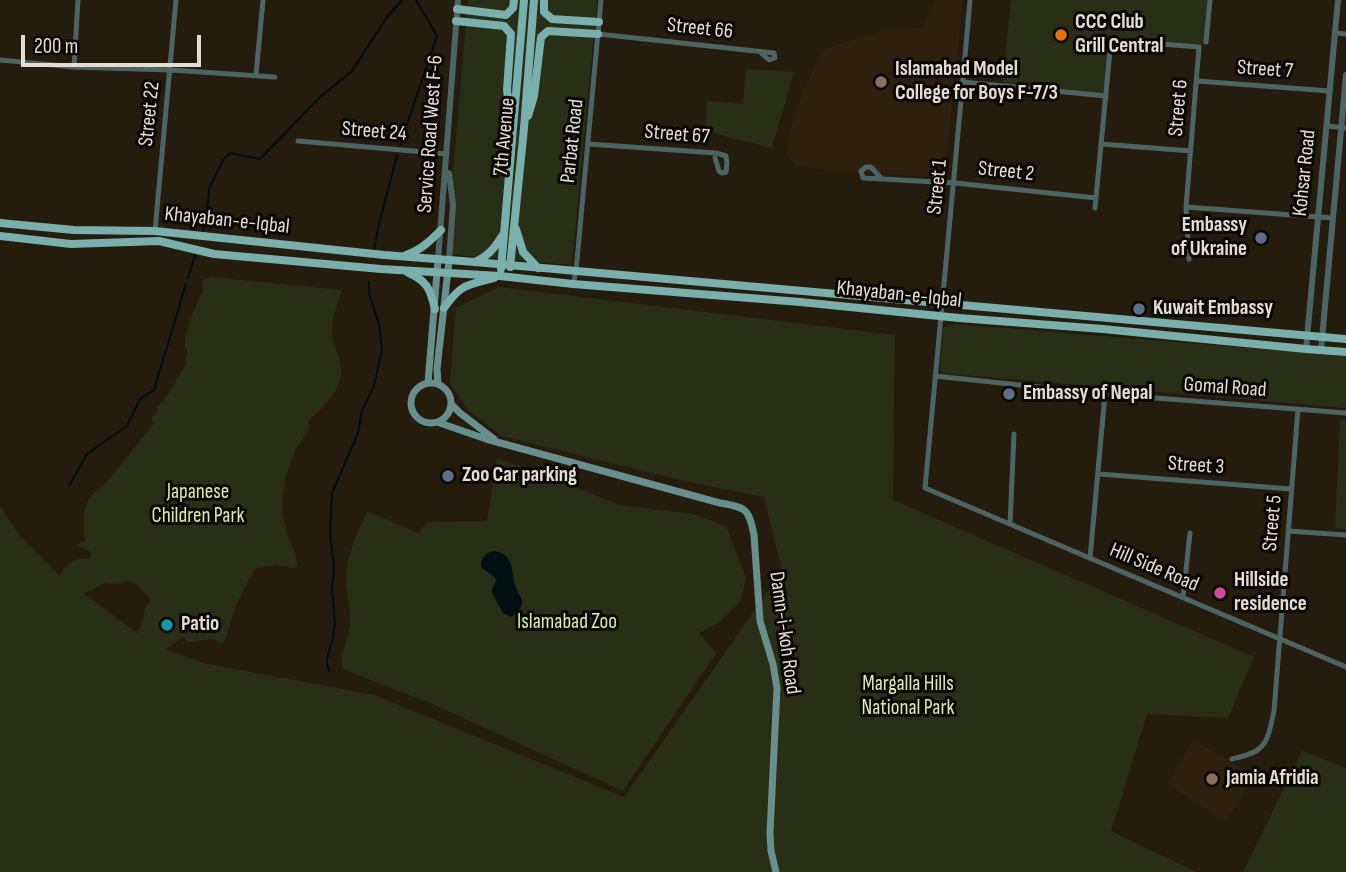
<!DOCTYPE html>
<style>
body{margin:0}
#map{position:relative;width:1346px;height:872px;overflow:hidden;background:#251c0d;font-family:"Sofia Sans Condensed",sans-serif}
canvas{display:block}
.scale{position:absolute;left:21px;top:35px;width:180px;height:32px;box-sizing:border-box;border:4px solid #e4ddd3;border-top:0;padding-left:9px;font-size:21px;line-height:24px;white-space:nowrap;color:#e4ddd3;-webkit-text-stroke:5px #0b0703;paint-order:stroke}
</style>
<div id="map">
<canvas width="1346" height="872"></canvas>
<div class="scale">200 m</div>
</div>
<script>
const c = document.querySelector('canvas').getContext('2d');
c.lineJoin = 'round';
function paint(path, color) { c.fillStyle = color; c.fill(path, 'evenodd'); }
function stroke(path, color, width, dash) { c.strokeStyle = color; c.lineWidth = width; c.lineCap = dash ? 'butt' : 'round'; c.setLineDash(dash || []); c.stroke(path); }
function write(font, color, halo, rows, align = 'center') {
  c.font = font + ' "Sofia Sans Condensed",sans-serif'; c.lineWidth = 6; c.setLineDash([]); c.textBaseline = 'middle'; c.strokeStyle = halo; c.fillStyle = color; for (const [text, x, y, turn = 0] of rows) {
    c.save(); c.translate(x, y); c.rotate((+turn || 0) * Math.PI / 180); c.textAlign = isNaN(turn) ? turn : align; if (halo) c.strokeText(text, 0, 0); c.fillText(text, 0, 0); c.restore();
  }
}
const built = new Path2D(`
 M936,0H963L944,178L796,167L795,164L787,156L790,130L801,97L820,54L830,47L888,29L923,28L932,5Z
 M1193,740L1255,775L1226,822L1168,784Z`);
const green = new Path2D(`
 M468,0H597L572,265L446,254Z
 M1011,0H1210L1206,42L1199,47L1111,41L1106,96L1002,86Z
 M746,69L794,72L772,148L705,131L707,101L743,104Z
 M211,277L342,290C338,304 331,319 332,334C333,345 339,355 341,366C344,388 323,408 308,421L310,428C288,456 277,494 286,530C289,542 297,554 297,566L294,568L276,565L256,568L247,583L235,608L224,642L220,643L213,639L188,642L184,637L165,649L203,663L374,695L624,797L782,571L764,497L675,479L502,436L468,410L450,383L456,308L499,287L895,335L893,500L1254,657L1228,718L1147,714L1111,831L1196,872H0V506L19,535L59,575C69,564 71,558 88,559L91,556L89,551L77,545L85,541C84,527 82,516 87,503C91,493 102,488 109,479C124,462 138,442 154,424L151,420L153,416L157,413V407L165,399L186,364V356L188,353L185,349V338L188,331V325L202,292L203,280ZM129,581L138,586L150,599V603L146,606L143,620L137,633L83,593L91,591L104,583L118,584Z
 M955,324L1346,356V408L940,373L943,328Z
 M1340,420L1346,421V529L1335,528Z
 M497,459L547,475L619,505L693,514L726,526L746,578L741,600L718,623L699,633L716,653L623,791L437,706L343,669C338,652 350,639 350,622C351,608 346,593 346,579C347,554 357,534 367,511L418,533L428,522L487,521Z
 M1302,751L1346,768V872H1243Z`);
const water = new Path2D(`
 M493,551C516,553 510,573 516,588C518,593 523,598 522,604C521,609 515,614 511,617L503,613L492,593V589L497,579L481,567C480,558 486,553 493,551Z`);
const stream = new Path2D(`
 M400,145L437,36L416,0
 M202,234L207,216L209,189L223,160L230,153L260,159L319,98L352,71L387,17L402,0
 M374,250L378,228L397,155
 M188,278L196,252
 M69,486L87,454L127,426L140,399L154,390L186,284
 M329,671L327,664V659L333,638L335,623L332,589L334,567L330,534L332,493L358,433L362,410L373,388L376,377L382,349L379,325L369,293V282`);
const minor = new Path2D(`
 M970,0C956,163 939,326 925,488L1346,667
 M1336,33L1346,34
 M598,34L774,53L775,58L769,60L760,52
 M1206,42L1210,0
 M0,60L74,67L171,70L275,77
 M74,67L78,0
 M256,75L263,0
 M1197,81L1330,91
 M963,82L1106,96
 M1327,126L1346,128
 M298,141L447,154
 M588,144L716,153L726,156L727,163L726,172L722,173L719,171L715,158
 M1101,144L1191,151
 M881,178L871,167H866L861,171L863,178L955,183L1096,198
 M1186,207L1332,218
 M1095,208L1111,40L1199,47L1186,207L1189,259
 M155,231L176,0
 M573,284L576,271L601,0
 M935,376L1105,394L1346,413
 M1099,474L1291,489
 M1010,524L1014,434
 M1288,531L1346,535
 M1090,558L1105,394
 M1183,597L1190,533
 M1232,759C1266,752 1267,744 1274,711L1298,409`);
const tertiary = new Path2D(`
 M449,173L453,205L449,261
 M438,260L458,0
 M1306,349L1338,0
 M1321,350L1346,75`);
const secondary = new Path2D(`
 M411 403a20 20 0 1 1 40 0a20 20 0 1 1-40 0Z
 M428,383L438,260
 M438,384L437,369L449,261
 M451,404L460,413L494,439
 M437,422L486,439L720,503C746,507 749,509 754,535L760,621L773,664L777,688L770,833L771,851L776,872`);
const primary = new Path2D(`
 M544,0V12L552,19L599,22
 M457,9L506,15L513,8L514,0
 M456,21L504,26L511,34L507,90L510,112
 M528,116L534,96L541,37L548,31L598,34
 M0,223L74,230L155,231L384,255L475,262L1346,339
 M516,229L523,252L538,268
 M0,236L71,244L159,241L214,254L381,269L500,276L573,284L800,302L959,318L1103,329L1306,349L1346,352
 M406,255C421,250 430,241 441,230
 M475,262C488,256 494,249 502,236
 M510,267L524,128L534,0
 M501,269L524,0
 M407,272C427,281 430,288 435,309
 M444,308C462,283 466,286 494,278`);
const markers = [
 [1061,35,7,"#e8710a"],
 [881,82,7,"#8d6e63"],
 [1261,238,7,"#5c6f8a"],
 [1139,309,7,"#5c6f8a"],
 [1009,394,7,"#5c6f8a"],
 [448,476,7,"#5c6f8a"],
 [1220,593,7,"#d1479c"],
 [167,625,7,"#0f9aa8"],
 [1212,779,7,"#8d6e63"]
];
const poiNames = [
 ["CCC Club",1075,23],
 ["Grill Central",1075,47],
 ["Islamabad Model",895,70],
 ["College for Boys F-7/3",895,94],
 ["Embassy",1247,226,"right"],
 ["of Ukraine",1247,250,"right"],
 ["Kuwait Embassy",1153,309],
 ["Embassy of Nepal",1023,394],
 ["Zoo Car parking",462,476],
 ["Hillside",1234,581],
 ["residence",1234,605],
 ["Patio",181,625],
 ["Jamia Afridia",1226,779]
];
const streetNames = [
 ["Street 66",700,29,6],
 ["Street 7",1265,70,4],
 ["Street 6",1179,108,-85],
 ["Street 22",150,114,-84],
 ["Street 24",374,132,5],
 ["Service Road West F-6",431,134,-86],
 ["Street 67",677,135,5],
 ["7th Avenue",505,137,-85],
 ["Parbat Road",573,141,-84],
 ["Street 2",1006,172,6],
 ["Kohsar Road",1305,173,-84],
 ["Street 1",938,187,-84],
 ["Khayaban-e-Iqbal",227,221,6],
 ["Khayaban-e-Iqbal",899,295,6],
 ["Gomal Road",1225,388,4],
 ["Street 3",1196,466,4],
 ["Street 5",1273,523,-85],
 ["Hill Side Road",1154,568,23],
 ["Damn-i-koh Road",784,633,82]
];
const parkNames = [
 ["Japanese",198,493],
 ["Children Park",198,517],
 ["Islamabad Zoo",567,623],
 ["Margalla Hills",908,685],
 ["National Park",908,709]
];
paint(built, '#2e200c');
paint(green, '#292f16');
paint(water, '#000f11');
stroke(stream, '#000f11', 2);
stroke(minor, '#4c6564', 5);
stroke(tertiary, '#4c6564', 6);
stroke(secondary, '#668f8d', 7);
stroke(primary, '#79afac', 8);
for (const [x, y, r, color] of markers) { const dot = new Path2D(); dot.arc(x, y, r, 0, 2 * Math.PI); c.fillStyle = color; c.fill(dot); stroke(dot, '#0b0703', 2.5); }
write('bold 21px', '#e4ddd3', '#0b0703', poiNames, 'left');
write('21px', '#e4ddd3', '#0b0703', streetNames);
write('21px', '#ddeea5', '#0b0703', parkNames);
</script>
